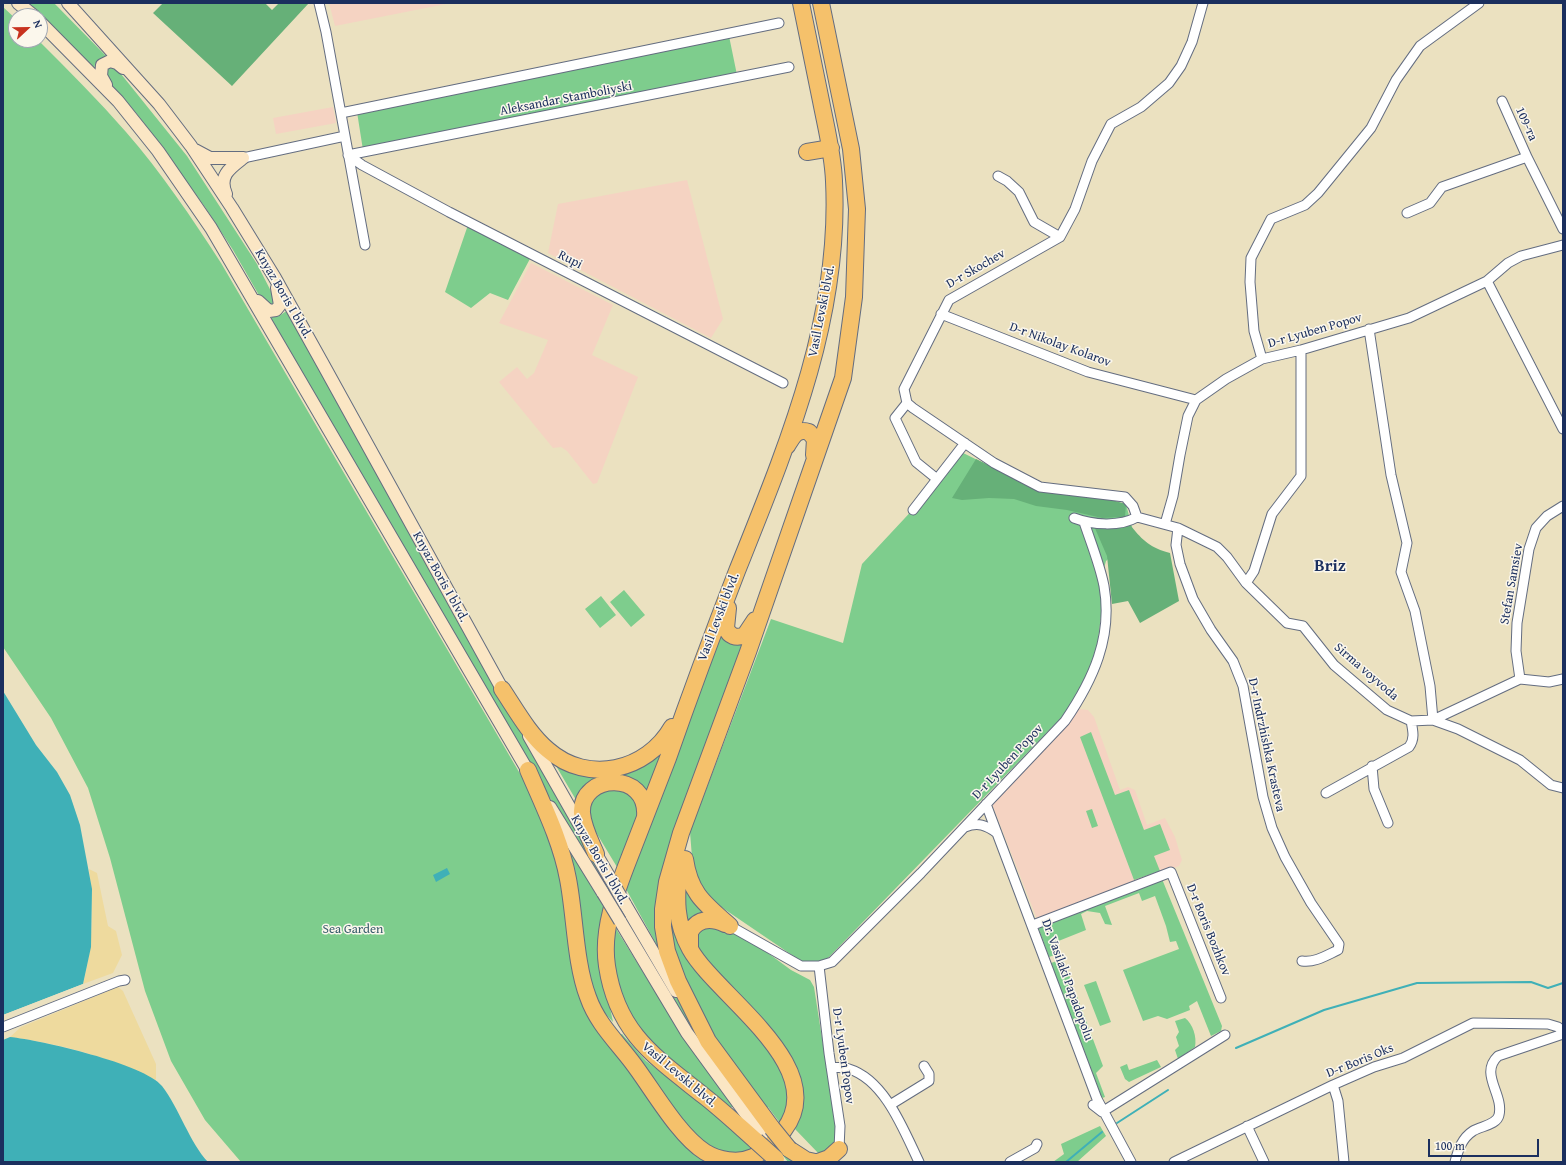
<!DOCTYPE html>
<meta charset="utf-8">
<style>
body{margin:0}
#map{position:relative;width:1566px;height:1165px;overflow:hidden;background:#ebe1c0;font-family:"Gentium Book Plus",serif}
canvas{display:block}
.frame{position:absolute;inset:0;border:4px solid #1b2f5e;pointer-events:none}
.north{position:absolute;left:8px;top:8px;width:40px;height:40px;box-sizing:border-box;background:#fbf7ec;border:1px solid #a1a7b3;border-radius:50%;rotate:68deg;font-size:11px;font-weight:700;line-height:16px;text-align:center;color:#1b2f5e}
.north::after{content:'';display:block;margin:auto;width:14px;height:18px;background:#c8321e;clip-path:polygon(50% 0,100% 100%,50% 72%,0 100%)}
.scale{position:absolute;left:1428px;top:1139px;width:111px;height:18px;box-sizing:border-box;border:2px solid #1b2f5e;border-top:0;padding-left:5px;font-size:12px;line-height:14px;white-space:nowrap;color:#1b2f5e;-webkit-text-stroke:3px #fbf7ec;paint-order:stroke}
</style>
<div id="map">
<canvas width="1566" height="1165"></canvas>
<div class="frame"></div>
<div class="north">N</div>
<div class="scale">100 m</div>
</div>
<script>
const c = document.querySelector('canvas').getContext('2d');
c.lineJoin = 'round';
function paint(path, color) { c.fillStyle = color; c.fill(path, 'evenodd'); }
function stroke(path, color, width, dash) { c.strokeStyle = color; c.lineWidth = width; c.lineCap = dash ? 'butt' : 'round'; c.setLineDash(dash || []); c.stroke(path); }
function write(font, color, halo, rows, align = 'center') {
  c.font = font + ' "Gentium Book Plus",serif'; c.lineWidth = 3; c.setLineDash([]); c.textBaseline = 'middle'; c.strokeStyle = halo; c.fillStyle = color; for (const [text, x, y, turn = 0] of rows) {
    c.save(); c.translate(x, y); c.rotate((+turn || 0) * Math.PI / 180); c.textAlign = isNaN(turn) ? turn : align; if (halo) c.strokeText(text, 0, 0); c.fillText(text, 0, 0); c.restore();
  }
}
const built = new Path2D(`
 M329,3H451L335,26Z
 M333,107L336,123L276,134L273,118Z
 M687,180L723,319L711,338L548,253L558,204Z
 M531,263L613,305L592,355L638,377L597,483L593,484L567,451L561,447L553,448L499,382L517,367L527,379L534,373L548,340L499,323Z
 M1079,709L1088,710L1094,717L1120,790L1128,787L1135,790L1147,825L1165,818L1175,837L1182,860L1179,866L1037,919L992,804Z`);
const green = new Path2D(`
 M25,3H54L108,58L98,60L95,64L94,73L40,16Z
 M3,7L16,19V40H38C68,70 98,100 126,132C161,172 192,218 221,263L536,801L558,860L585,1005L719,1162H241L205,1120L171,1061L145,991L110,858L88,788L51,718L3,647Z
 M729,36L737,75L363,150L357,112Z
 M109,67L114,68L121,74L187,156L257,264L276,301L272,307L264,304L233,250L205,207L137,114L111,86L105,69Z
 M469,222L532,255L508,300L490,293L471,308L445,292Z
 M288,310L556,795L654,962L702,1039L772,1135L794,1162H788L729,1086L705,1052L525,757L271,320L272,317L279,316Z
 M959,451L1039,490L1126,504L1134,535L1106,561L1100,583L1102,608L1097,649L1083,684L1063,716L827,959L805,964L708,898L693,870L690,832L771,619L843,643L862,564L918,504Z
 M624,590L645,615L631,627L610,602Z
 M601,596L616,615L600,628L585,609Z
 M722,629L745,640L706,758L659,949L626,889Z
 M1091,732L1115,795L1129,790L1144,830L1160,824L1170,850L1154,856L1160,871L1134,880L1080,737Z
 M668,743L648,799L623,778L621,774Z
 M552,759L601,774L579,805Z
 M622,786L642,808L620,872L588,819L594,794Z
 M1092,809L1098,826L1092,828L1086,811Z
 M560,832L607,913L608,998L613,1022L601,1009L592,992Z
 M684,873L707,910L686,932Z
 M673,879V916L754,1024L792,1088L783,1127L768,1107L765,1109L704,1021L669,944Z
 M1162,879L1222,1026L1221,1031L1211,1036L1197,1001L1189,1006L1190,1010L1167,1019L1158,1016L1143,1021L1123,970L1179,949L1176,941L1170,942L1166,926L1155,896L1142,901L1139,893L1105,906L1112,925L1105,924L1100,913L1087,911L1081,914L1086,930L1056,942L1060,953L1049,957L1038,927Z
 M717,923L757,945L791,970L810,980L814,987L837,1134L838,1143L820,1155L795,1129C809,1098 805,1081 787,1053L696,953V932Z
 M615,927L677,1027L734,1107H729L641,1035L616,986L613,948Z
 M1063,959L1103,1066L1096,1073L1105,1097L1102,1098L1051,963Z
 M1096,981L1111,1022L1100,1026L1084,985Z
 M1185,1018C1193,1024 1197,1037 1195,1047L1178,1059L1175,1050L1179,1046L1176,1037L1179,1032L1175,1021Z
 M622,1034L646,1061L710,1109L748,1143L752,1150L725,1156L697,1140L619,1035Z
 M1157,1060L1161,1067L1129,1082L1125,1079L1120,1067L1127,1064L1129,1070Z
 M1100,1126L1106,1136L1077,1162H1053L1064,1154L1061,1144Z`);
const forest = new Path2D(`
 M163,3H265L272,10L279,3H309L232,86L153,13Z
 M976,459L1039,490L1112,500L1126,504L1125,517L1102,518L1067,510L1036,506L1014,499L989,498L962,500L952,498Z
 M1094,526H1131C1143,541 1151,548 1170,553L1179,601L1140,623L1128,601L1112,604L1107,556Z`);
const sand = new Path2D(`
 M89,869L97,873L108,926L116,931L122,955L113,973L83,984C93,946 94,908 89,869Z
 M118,987L123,991L156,1064V1080C111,1058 60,1043 10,1037L21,1027Z`);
const water = new Path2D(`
 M3,691L36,745L57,772L70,795L80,825L92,889L91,947L83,984L3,1015Z
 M447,868L450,874L436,882L433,875Z
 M10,1037C40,1040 145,1064 162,1086C179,1108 190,1143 208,1162H3V1040Z`);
const pier = new Path2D(`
 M83,984L84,986L3,1017V1015Z`);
const stream = new Path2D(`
 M1236,1048L1324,1010L1417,983L1531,982L1548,988L1563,983
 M1117,1123L1168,1090
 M1066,1162L1102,1132`);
const street = new Path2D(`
 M319,3L326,32L365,245
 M1502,101L1527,157
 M341,113L779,23
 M348,155L362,165L449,212L783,383
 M348,155L789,67
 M243,158L345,136
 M998,176L1007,181L1019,192L1034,222L1060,237
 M1407,213L1430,203L1442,187L1527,157L1563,229
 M1487,281L1563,429
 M941,314L1088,372L1196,400
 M1369,329L1391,475L1407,543L1401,572L1415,611L1430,686L1433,720L1520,679L1549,682L1563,679
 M1262,359L1254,331L1250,282L1251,258L1271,219L1305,205L1318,193L1371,128L1396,80L1420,46L1479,3
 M907,403L895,418L916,462L937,479
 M913,510L965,443
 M1137,517L1133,506L1125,497L1040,487L994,463L913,408L907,403L904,389L949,300L1060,237L1075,209L1092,161L1111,124L1141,107L1169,83L1181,66L1192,42L1203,3
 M1137,517L1178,528L1217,547L1227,557L1246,583L1287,623L1303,626L1334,665L1387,710L1411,721L1433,720L1458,729L1520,760L1551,785L1563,788
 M1074,518C1092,525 1120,527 1137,517
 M1165,524L1173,496L1180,455L1188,416L1196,400L1226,379L1262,359L1301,350L1409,318L1487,281L1508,263L1521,256L1563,245
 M1178,528L1176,545L1180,564L1193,599L1211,630L1233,661L1243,686L1263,797L1272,828L1285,857L1311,903L1339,944L1338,950C1327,955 1315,963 1302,961
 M1246,583L1254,571L1272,514L1301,476V350
 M1520,679L1516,651L1517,623L1529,549L1536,528L1547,516L1563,506
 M1372,766L1374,789L1388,823
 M1326,793L1409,747C1415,739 1413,731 1411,721
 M986,804L1097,1099L1131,1162
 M965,827C978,822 986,825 997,833
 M1033,925L1171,872L1221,998
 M730,926L801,966H819L832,962L921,873L1065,721C1093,680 1113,637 1104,586C1100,565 1091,543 1084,522
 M819,966L829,1053L840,1126L839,1149
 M3,1027L119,981L125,980
 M831,1067C837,1068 844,1067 849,1069C885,1080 904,1131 919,1162
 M1333,1085L1338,1101L1344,1162
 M890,1105L929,1081V1074L924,1066
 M1093,1105L1102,1112L1225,1035
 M1247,1126L1264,1162
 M1010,1162L1035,1148L1037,1144
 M1174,1162L1333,1085L1374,1067L1403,1058L1473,1023L1548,1024L1558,1027L1563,1031
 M1455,1162C1458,1150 1462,1138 1473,1131C1481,1126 1497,1125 1499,1115C1504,1094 1479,1074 1498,1056L1563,1034`);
const secondary = new Path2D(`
 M18,3L34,16
 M68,3L159,104L191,146L232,208L275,278L324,366L506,696
 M40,22L118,101L158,151L211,228L532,778
 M106,85L101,76L102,65L110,61L117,63L123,68
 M195,150L210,158H243
 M226,194C218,176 230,168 243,158
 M258,301L269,311L276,310L280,305L277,288
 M529,736L583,831
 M550,807L603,893
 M592,847L610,878
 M625,904L676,991
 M620,921L687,1033L762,1136`);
const highway = new Path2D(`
 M807,152L831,148
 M787,446C793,436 797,428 809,432L815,439L814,455
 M728,608L726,628C729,636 736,639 745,635L755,620
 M502,689C516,710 529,734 548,750C588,785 647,771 672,727
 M528,770C543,805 561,841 568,879C575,915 575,963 588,997C597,1023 616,1041 632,1062C652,1088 678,1135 705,1152C718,1160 738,1164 753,1157C764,1152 777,1140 784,1130C832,1067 716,996 690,949C675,922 676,898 679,869
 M596,854C591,842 583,827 582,813C580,773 649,770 645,817
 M685,859C690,894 705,904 730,926
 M690,947V932C698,917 712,918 725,924
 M772,1128L708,1041L678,981L667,951L663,927V909L667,882L681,833L748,652L843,378L854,297L857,209L851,149L821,3
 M756,1141C739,1126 722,1110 704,1096C655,1057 617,1033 607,966C601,927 618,887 632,851C644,820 656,789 668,758C690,695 713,633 737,571C787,446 841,318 834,181C833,154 826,127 821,101C814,68 808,36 801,3
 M789,1149L806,1160L815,1162
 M818,1162L829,1158L839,1149`);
const secondaryBridge = new Path2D(`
 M610,878L625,904
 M603,893L620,921`);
const highwayBridge = new Path2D(`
 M772,1128L789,1149
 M756,1141L776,1159`);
const streetNames = [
 ["Aleksandar Stamboliyski",566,99,-11],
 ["109-та",1526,124,66],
 ["Rupi",570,260,27],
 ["D-r Skochev",976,269,-30],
 ["Knyaz Boris I blvd.",283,294,60],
 ["Vasil Levski blvd.",822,311,-79],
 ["D-r Lyuben Popov",1315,331,-16],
 ["D-r Nikolay Kolarov",1060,345,20],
 ["Knyaz Boris I blvd.",440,577,61],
 ["Stefan Samsiev",1512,584,-80],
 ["Vasil Levski blvd.",719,617,-69],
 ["Sirma voyvoda",1366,672,41],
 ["D-r Indrzhishka Krasteva",1266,745,78],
 ["D-r Lyuben Popov",1008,762,-47],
 ["Knyaz Boris I blvd.",599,860,60],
 ["D-r Boris Bozhkov",1208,930,68],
 ["Dr. Vasilaki Papadopolu",1067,980,70],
 ["D-r Lyuben Popov",843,1056,82],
 ["D-r Boris Oks",1360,1061,-22],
 ["Vasil Levski blvd.",679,1075,40]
];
const parkNames = [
 ["Sea Garden",353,930]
];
const districtNames = [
 ["Briz",1330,567]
];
paint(built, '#f5d3c2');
paint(green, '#7ecd8d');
paint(forest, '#66b078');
paint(sand, '#eeda9e');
paint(water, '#3fb0b7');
paint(pier, '#ebe1c0');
stroke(stream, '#3fb0b7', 2);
stroke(street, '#646d80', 11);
stroke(secondary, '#646d80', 14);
stroke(highway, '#646d80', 18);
stroke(street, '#fff', 9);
stroke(secondary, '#fbe6c4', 12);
stroke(highway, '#f5c16b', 16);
stroke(secondaryBridge, '#646d80', 14, []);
stroke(highwayBridge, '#646d80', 18, []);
stroke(secondaryBridge, '#fbe6c4', 12);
stroke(highwayBridge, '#f5c16b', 16);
write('13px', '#1b2f5e', '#fbf7ec', streetNames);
write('13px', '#395e6c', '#fbf7ec', parkNames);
write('bold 17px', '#1b2f5e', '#fbf7ec', districtNames);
</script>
